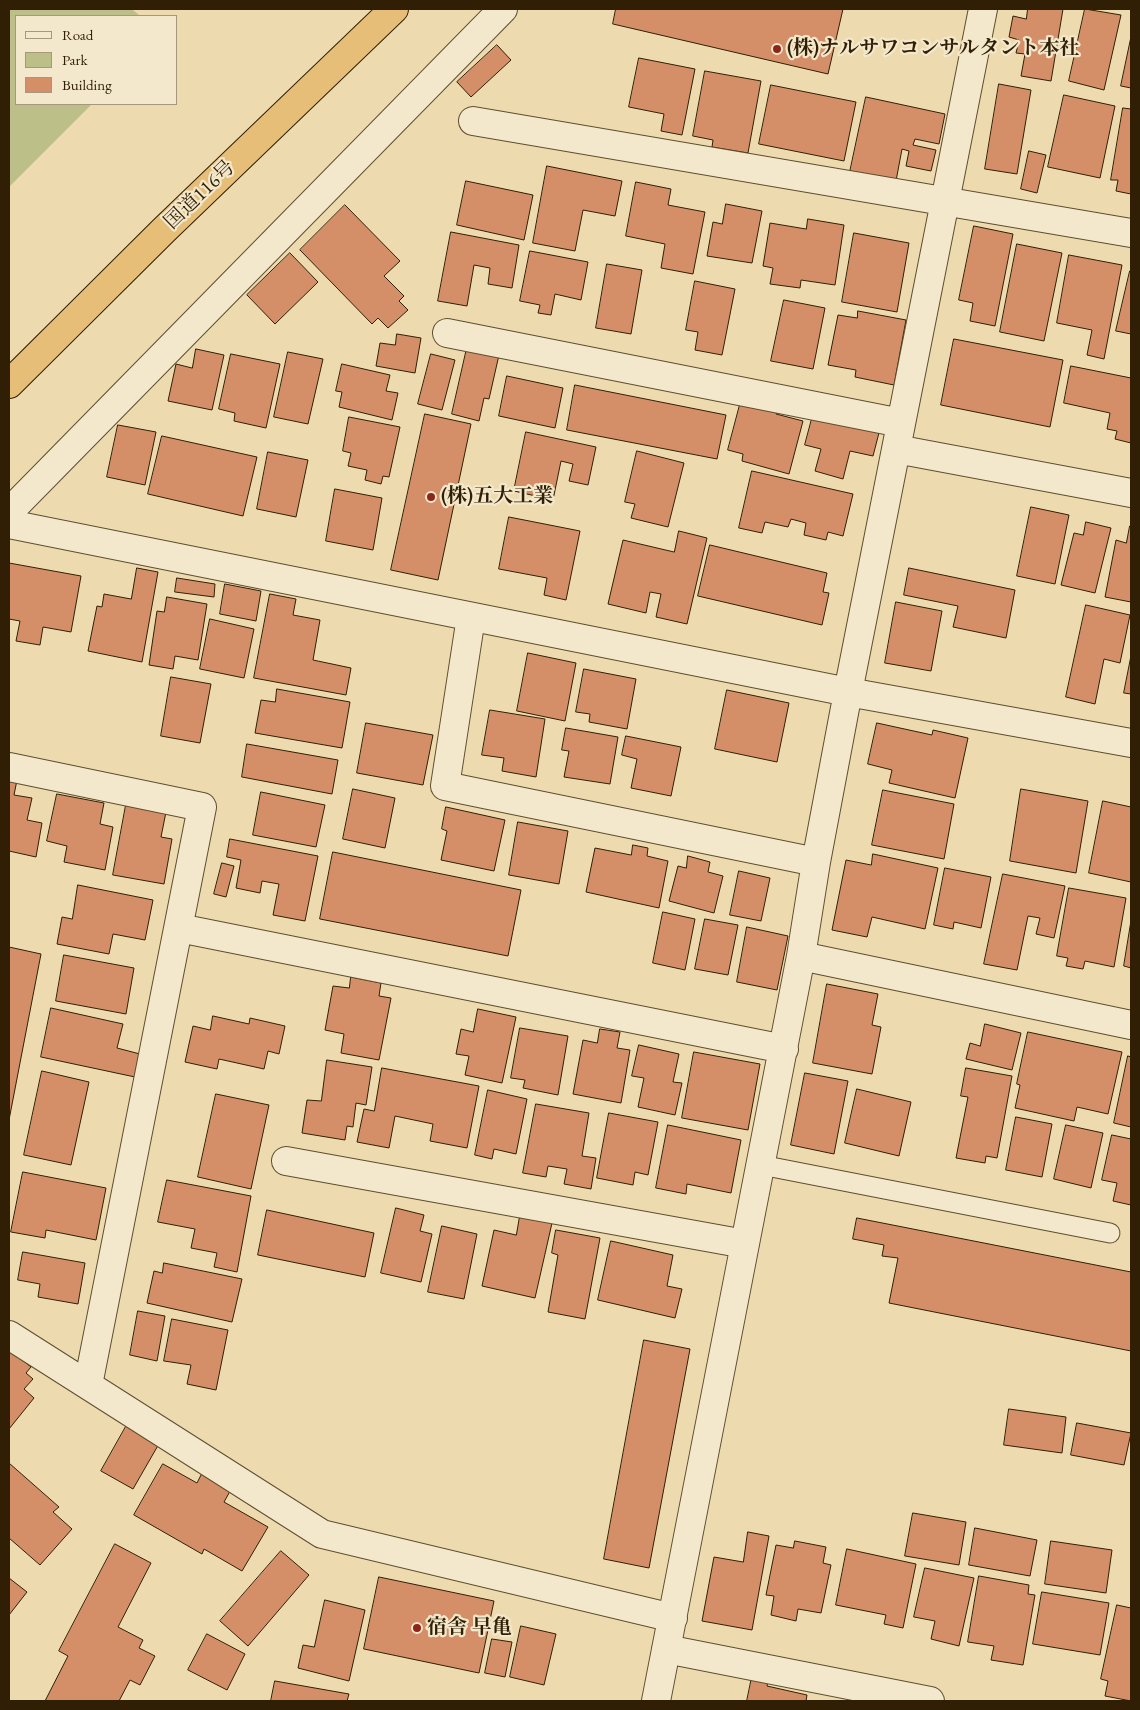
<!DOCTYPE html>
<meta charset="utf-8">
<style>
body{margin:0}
#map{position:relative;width:1140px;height:1710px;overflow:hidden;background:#eddbaf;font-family:"EB Garamond",serif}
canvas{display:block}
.frame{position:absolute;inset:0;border:10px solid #301f05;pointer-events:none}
.legend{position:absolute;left:15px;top:15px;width:162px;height:90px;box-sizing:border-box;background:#f3e8cb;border:1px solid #a5987c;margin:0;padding:6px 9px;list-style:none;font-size:15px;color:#301f05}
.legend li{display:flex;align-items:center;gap:10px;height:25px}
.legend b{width:25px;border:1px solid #a5987c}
</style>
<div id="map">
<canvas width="1140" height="1710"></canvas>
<div class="frame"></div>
<ul class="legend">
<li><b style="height:6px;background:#f3e8cb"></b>Road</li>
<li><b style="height:14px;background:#bcbf88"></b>Park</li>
<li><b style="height:14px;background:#d48f69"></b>Building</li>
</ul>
</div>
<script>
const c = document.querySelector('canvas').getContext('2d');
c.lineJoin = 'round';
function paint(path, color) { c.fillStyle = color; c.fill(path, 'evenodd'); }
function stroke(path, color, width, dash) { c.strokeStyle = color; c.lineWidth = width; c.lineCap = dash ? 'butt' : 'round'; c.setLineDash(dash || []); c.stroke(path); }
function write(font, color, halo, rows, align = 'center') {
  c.font = font + ' "EB Garamond","Noto Serif JP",serif'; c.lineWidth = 4.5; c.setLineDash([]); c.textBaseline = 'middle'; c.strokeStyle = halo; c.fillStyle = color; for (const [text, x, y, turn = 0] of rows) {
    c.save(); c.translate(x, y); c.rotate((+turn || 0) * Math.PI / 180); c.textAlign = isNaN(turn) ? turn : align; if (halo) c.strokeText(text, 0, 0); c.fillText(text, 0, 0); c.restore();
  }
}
const green = new Path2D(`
 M9,9H132L140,16H16V104H92L9,187Z`);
const building = new Path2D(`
 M616,9H843L828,74L613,24Z
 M1028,9H1063L1051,81L1021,76L1025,54L1016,53L1019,40L1009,37L1013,16L1026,19Z
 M1085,9L1121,15L1104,90L1069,81Z
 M1131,37V88L1121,86Z
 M497,45L511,60L471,97L457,82Z
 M639,58L695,69L682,135L661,131L664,114L629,107Z
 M705,71L761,81L748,153L712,147L713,140L693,136Z
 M999,84L1031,90L1017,174L985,169Z
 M771,85L856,102L844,161L759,144Z
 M1064,95L1115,106L1100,178L1048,167Z
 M866,97L945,114L939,144L915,139L913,145L936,150L931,171L906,166L909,151L902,149L896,181L850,172Z
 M1123,108L1131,109V194L1116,191L1118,180H1111Z
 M1029,151L1046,155L1037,193L1021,189Z
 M547,166L622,181L615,216L583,210L575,251L533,243Z
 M466,181L533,195L524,240L457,225Z
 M636,182L671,189L668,205L705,212L693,274L661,268L665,244L626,236Z
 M726,204L762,211L752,263L707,256L713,222L722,224Z
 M345,205L400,261L384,276L404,296L399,301L408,310L388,328L378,318L372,324L300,250Z
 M808,219L844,225L835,285L801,280L800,288L770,284L773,268L763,266L770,223L806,229Z
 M974,226L1013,234L995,326L970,321L973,303L959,300Z
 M451,232L519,245L512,288L488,284L490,268L474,265L467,306L438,301Z
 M854,233L909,243L897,312L842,302Z
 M1017,244L1062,253L1044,341L1000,332Z
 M530,251L588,262L581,300L555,294L551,315L538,313L540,305L520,301Z
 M290,253L318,282L275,324L247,295Z
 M1069,255L1122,265L1104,359L1087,355L1092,330L1057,323Z
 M607,264L642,270L631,334L596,328Z
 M1130,271H1131V334L1116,331Z
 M695,281L735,289L722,355L695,350L698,332L686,330Z
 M784,300L825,308L813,369L771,361Z
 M858,311L906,320L894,385L855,377L856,370L828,365L838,315L857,318Z
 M397,334L421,338L415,373L376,366L380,343L395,345Z
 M954,339L1063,360L1050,427L941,405Z
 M467,348L499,355L489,399L484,398L479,421L452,414Z
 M196,349L224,355L212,410L168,401L176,364L192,368Z
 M288,352L323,359L308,424L274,417Z
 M231,354L280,364L266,428L234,421L235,413L219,409Z
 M431,354L455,360L442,410L418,404Z
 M342,364L390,375L386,391L398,393L392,420L339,407L342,392L336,391Z
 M1071,366L1131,378V443L1115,439L1117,431L1107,429L1110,413L1064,403Z
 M507,376L563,388L555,428L499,416Z
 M575,385L726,415L717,459L567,430Z
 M742,397L779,406L776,414L803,421L789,474L742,461L743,454L728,450Z
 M814,411L880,429L873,456L850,451L843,479L815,471L821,449L805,445Z
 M425,414L471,424L438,580L391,570Z
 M349,417L400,427L389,477L383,476L381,484L365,480L367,470L348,466L351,453L343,451Z
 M118,425L156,432L145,485L107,477Z
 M526,432L596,447L588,485L569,481L573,464L561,461L553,500L514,491Z
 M162,436L257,457L243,516L148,494Z
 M637,451L684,463L668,527L631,518L635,504L625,502Z
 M268,452L308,460L296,517L257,509Z
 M752,471L853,494L843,536L828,532L826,540L804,535L806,523L791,519L788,527L765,522L762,533L739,528Z
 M335,489L382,498L373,550L326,541Z
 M1031,507L1069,515L1055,584L1017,576Z
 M509,517L580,531L566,600L544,595L547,578L499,569Z
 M1086,522L1111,528L1095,593L1061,585L1074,533L1083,535Z
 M1130,526H1131V602L1105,597L1116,540L1126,543Z
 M679,531L707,538L687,624L656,617L661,594L650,592L646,613L608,604L623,540L674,552Z
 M710,545L827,573L823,592L829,593L822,625L698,596Z
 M9,563L81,576L71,632L43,627L40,645L16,641L20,621L9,619Z
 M137,568L158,572L142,662L88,651L97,606L102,607L104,594L131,599Z
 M909,568L1015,590L1006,638L953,627L958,606L904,595Z
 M177,578L215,584L214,597L175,592Z
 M225,584L261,591L256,621L220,614Z
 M270,594L296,599L293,615L320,620L313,660L351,668L346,695L254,678Z
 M167,597L207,604L198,660L175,656L173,669L149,665L157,611L164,612Z
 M896,602L942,611L931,671L885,663Z
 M1086,605L1130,615L1120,663L1104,659L1095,704L1066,697Z
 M210,619L254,629L244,678L200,669Z
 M528,653L576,663L565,721L517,711Z
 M1131,656V694L1124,693Z
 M584,669L636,679L627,729L589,722L590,714L576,712Z
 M171,677L211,684L200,743L161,736Z
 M277,689L350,702L342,748L255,733L261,700L275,702Z
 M727,690L789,703L777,762L715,749Z
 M490,710L545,719L536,777L502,771L504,758L482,755Z
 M366,723L433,735L423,785L357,773Z
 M877,723L932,735L933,730L968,738L955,798L889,783L892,770L868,764Z
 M566,728L618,737L610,784L564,777L569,751L562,750Z
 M626,736L681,747L671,796L631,788L637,759L622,755Z
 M247,744L338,760L332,794L242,777Z
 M9,779L17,780L14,795L32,798L27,820L42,823L36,857L9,851Z
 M353,789L395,798L385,848L343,839Z
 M1021,789L1088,801L1076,873L1010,861Z
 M883,790L954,804L944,859L872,845Z
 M261,792L325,805L316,847L253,835Z
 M57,794L104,803L100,824L113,827L105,870L64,862L67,846L47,841Z
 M1103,801L1131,807V882L1089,873Z
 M126,805L166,812L161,837L172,839L164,884L113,875Z
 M446,807L505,820L494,871L441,860L447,831L442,829Z
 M518,822L568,831L559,884L509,875Z
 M230,839L318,856L305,921L273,915L279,884L262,881L260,893L236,888L241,860L227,857Z
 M633,845L648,848L647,856L668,861L659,908L586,892L595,848L631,855Z
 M333,852L521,890L508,956L320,919Z
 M873,854L938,868L925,929L872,917L867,937L832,930L846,860L871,865Z
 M688,856L710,862L708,872L723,876L714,913L669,901L678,866L686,868Z
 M222,863L234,866L226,897L214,894Z
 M945,868L991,877L981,928L954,922L953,929L934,925Z
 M739,871L770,878L761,921L730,915Z
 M1003,874L1065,886L1054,938L1036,934L1040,918L1028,916L1017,970L984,964Z
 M78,885L153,900L145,940L113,934L109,954L57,944L62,917L72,919Z
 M1069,888L1126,898L1114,967L1085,961L1083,969L1066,966L1068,958L1057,956Z
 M663,912L695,919L685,970L653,963Z
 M705,919L738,925L728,975L695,969Z
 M1131,921V968L1124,966Z
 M747,927L788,936L777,990L737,982Z
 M9,947L41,954L9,1120Z
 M64,955L134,968L126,1014L56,1001Z
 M351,977L381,983L379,996L391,998L379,1060L341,1053L344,1034L325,1030L333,986L349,988Z
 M827,984L878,994L872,1025L881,1027L872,1074L813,1063Z
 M51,1008L123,1024L117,1048L140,1054L135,1077L41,1057Z
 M478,1009L516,1017L502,1083L465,1075L469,1056L456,1054L461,1029L473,1032Z
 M213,1016L249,1024L250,1018L285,1026L279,1054L268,1051L264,1069L219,1059L217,1069L185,1062L193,1026L210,1030Z
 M985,1024L1021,1033L1012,1070L966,1059L970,1043L980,1046Z
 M520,1028L568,1036L558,1095L523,1088L525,1080L511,1078Z
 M600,1029L620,1032L617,1048L630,1050L621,1103L573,1094L583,1040L597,1043Z
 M1028,1032L1122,1052L1108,1114L1077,1107L1074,1121L1015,1108L1020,1085L1017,1084Z
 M639,1045L679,1054L673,1082L682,1083L675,1115L638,1107L644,1078L632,1076Z
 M694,1052L760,1064L748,1130L682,1118Z
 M1128,1056L1131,1057V1127L1114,1123Z
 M327,1060L372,1067L366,1105L356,1103L353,1127L347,1126L345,1140L302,1133L307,1100L321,1101Z
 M382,1068L479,1086L467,1148L430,1141L433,1124L395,1116L389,1148L357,1142L364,1109L374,1111Z
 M966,1068L1012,1076L997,1158L986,1156L985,1163L956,1158L968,1097L961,1096Z
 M42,1071L89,1082L71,1165L24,1155Z
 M805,1073L848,1081L834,1154L791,1145Z
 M857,1089L911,1102L899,1156L845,1143Z
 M488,1090L527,1099L516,1154L494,1149L492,1159L475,1155Z
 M216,1094L269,1105L251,1189L198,1177Z
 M536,1104L589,1113L582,1156L596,1158L591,1189L564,1184L567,1169L548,1166L546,1177L523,1173Z
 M609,1113L658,1122L648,1175L635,1172L633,1185L597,1178Z
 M1016,1117L1052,1124L1042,1177L1006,1170Z
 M668,1125L741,1140L731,1193L687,1184L686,1194L656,1188Z
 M1066,1125L1103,1133L1091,1188L1054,1179Z
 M1112,1135L1131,1139V1205L1113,1201L1117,1183L1102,1180Z
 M23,1172L106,1188L96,1240L46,1230L45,1238L11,1232Z
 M167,1180L251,1196L237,1272L214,1267L217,1253L191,1248L195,1229L158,1222Z
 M396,1208L424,1215L420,1231L432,1234L421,1282L381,1273Z
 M267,1210L374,1233L365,1277L258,1255Z
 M520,1216L552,1223L535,1298L482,1286L494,1230L516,1235Z
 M857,1218L1131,1272V1351L889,1303L898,1258L882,1256L884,1245L853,1239Z
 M442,1226L477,1234L464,1299L428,1292Z
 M556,1230L600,1238L585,1319L548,1312L558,1255L552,1253Z
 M611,1241L673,1255L667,1286L682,1289L675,1318L598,1300Z
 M23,1252L85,1263L78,1304L38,1297L40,1284L18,1280Z
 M164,1263L242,1279L232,1322L147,1303L154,1271L162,1273Z
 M138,1311L165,1316L157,1361L130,1355Z
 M172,1319L228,1330L216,1390L187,1384L191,1365L164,1361Z
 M644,1340L690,1349L649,1568L604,1559Z
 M9,1349L31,1367L26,1373L33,1379L24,1389L34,1398L9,1429Z
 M1009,1409L1066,1417L1062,1453L1004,1445Z
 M128,1423L160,1442L133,1489L101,1471Z
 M1077,1423L1131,1433L1124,1465L1071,1455Z
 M9,1463L59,1507L53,1512L72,1529L40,1565L9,1538Z
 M163,1464L197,1483L204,1469L233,1486L224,1502L268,1527L242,1571L204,1549L202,1554L134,1515Z
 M913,1513L966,1522L959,1565L905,1556Z
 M975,1528L1037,1540L1030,1576L969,1565Z
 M748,1532L769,1536L752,1630L702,1621L714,1557L743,1562Z
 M795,1541L826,1547L823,1563L831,1565L821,1613L798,1609L796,1621L771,1615L774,1596L766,1595L776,1545L793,1548Z
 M1051,1541L1112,1550L1106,1593L1045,1584Z
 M115,1544L151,1563L118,1627L143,1640L139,1648L155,1656L140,1685L130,1680L119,1701H45L68,1656L59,1651Z
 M847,1549L916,1564L903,1628L884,1624L886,1615L836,1605Z
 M281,1551L309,1575L248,1646L220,1621Z
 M925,1568L974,1578L959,1646L931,1639L935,1621L914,1617Z
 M979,1576L1029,1585L1028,1594L1035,1595L1023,1665L991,1660L994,1646L968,1642Z
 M379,1577L494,1601L479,1673L364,1649Z
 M9,1578L27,1592L9,1615Z
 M1042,1592L1109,1603L1100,1655L1033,1644Z
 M325,1600L365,1610L349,1681L298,1668L303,1645L314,1647Z
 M1117,1605L1131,1608V1701L1105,1696L1108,1681L1101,1679Z
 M521,1626L556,1634L544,1685L510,1677Z
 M207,1634L245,1654L227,1690L188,1670Z
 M492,1639L512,1642L505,1677L485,1673Z
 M753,1672L769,1676L767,1686L807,1695L806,1701H747Z
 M275,1681L349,1694L347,1701H271Z`);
const service = new Path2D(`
 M761,1165L1110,1233`);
const minor = new Path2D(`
 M473,121L1131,233
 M447,333L901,423
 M896,449L1131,493
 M9,512L503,9
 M9,524L848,692L1131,743
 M471,617L445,786L816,862
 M9,767L202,807L88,1385
 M179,928L784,1049
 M801,956L1131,1025
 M286,1161L745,1244
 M9,1335L322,1534L673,1618
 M666,1649L930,1701
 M656,1701L801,956L816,862L848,692L983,9`);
const trunk = new Path2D(`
 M9,384L164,230L394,9`);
const markers = [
 [777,49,5,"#8f2418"],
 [431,497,5,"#8f2418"],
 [417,1628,5,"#8f2418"]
];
const poiNames = [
 ["(株)ナルサワコンサルタント本社",787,49],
 ["(株)五大工業",441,497],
 ["宿舎 早亀",427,1628]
];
const streetNames = [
 ["国道116号",200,195,-44]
];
paint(green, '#bcbf88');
paint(building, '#d48f69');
stroke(building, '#301f05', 1);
stroke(service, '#5f4e30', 21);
stroke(minor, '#5f4e30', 30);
stroke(trunk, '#301f05', 30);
stroke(service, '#f3e8cb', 19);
stroke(minor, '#f3e8cb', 28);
stroke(trunk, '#e6be78', 28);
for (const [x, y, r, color] of markers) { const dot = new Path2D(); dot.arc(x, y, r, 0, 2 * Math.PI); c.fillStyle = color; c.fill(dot); stroke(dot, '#f3e8cb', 2); }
write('bold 20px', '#301f05', '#f3e8cb', poiNames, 'left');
write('20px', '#301f05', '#f3e8cb', streetNames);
</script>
